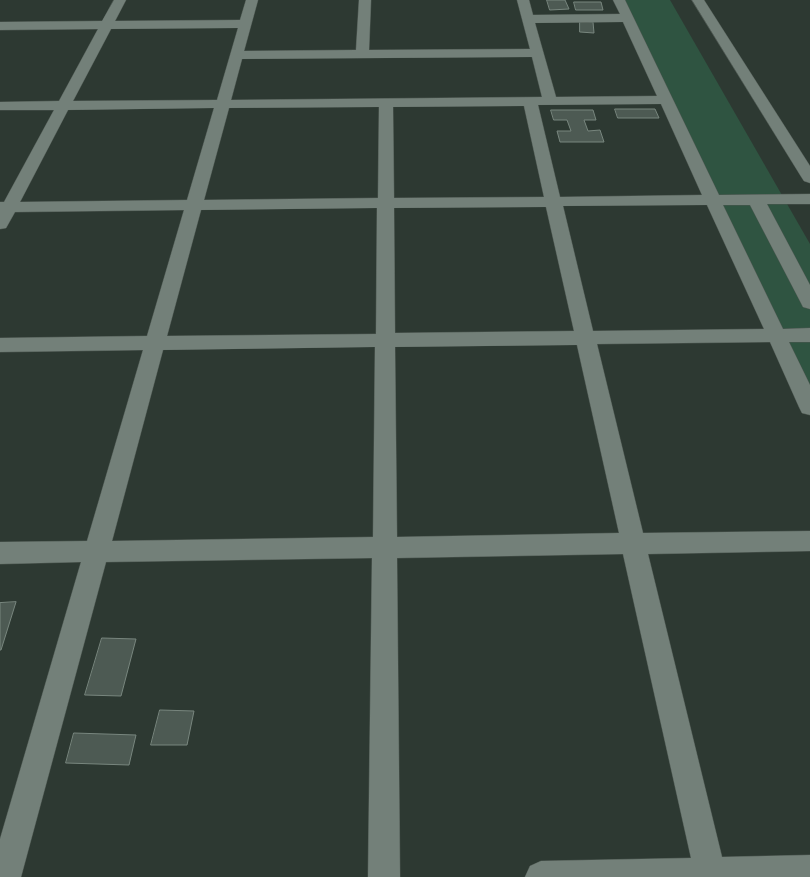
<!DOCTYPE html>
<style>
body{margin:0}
canvas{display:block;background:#2d3932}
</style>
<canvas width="810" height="877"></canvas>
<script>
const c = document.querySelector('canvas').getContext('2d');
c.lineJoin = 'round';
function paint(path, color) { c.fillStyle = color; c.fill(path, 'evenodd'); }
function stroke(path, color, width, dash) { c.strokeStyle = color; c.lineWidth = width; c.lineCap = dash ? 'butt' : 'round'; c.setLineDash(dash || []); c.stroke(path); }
const green = new Path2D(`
 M621,0H670L810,244V393Z`);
const building = new Path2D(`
 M547,0H565L569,9L550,10Z
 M574,2H601L603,10H576Z
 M580,21L593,22L594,33L580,32Z
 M615,109H655L659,118H618Z
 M551,110H593L596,120H584L588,131L600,130L604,142H560L557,131H571L567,120H554Z
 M16,602L1,650H0V603Z
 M102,638L136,639L121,696L85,695Z
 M160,710L194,711L187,745H151Z
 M74,733L136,735L129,765L66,763Z`);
const minor = new Path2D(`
 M114,0H126L115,21L240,20L246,0H258L244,51L356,50L359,0H371L369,50L530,49L517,0H529L533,15L620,14L613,0H625L719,195L810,194V204H767L810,285V309L803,307L801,303L750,205H723L783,329L810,328V342H789L810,385V415L802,413L799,407L770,342L597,344L643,533L810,531V551L648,554L722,857L810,855V877H525L530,866L541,861L691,858L623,554L397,558L400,877H368L372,558L106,562L21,877H0V839L81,562L0,564V542L87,541L143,350L0,352V338L147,336L184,210L15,212L6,228L0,229V202H4L54,110H0V102L59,101L98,29L0,30V22L102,21ZM623,22L657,96L556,97L535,23ZM238,28L217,100L73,101L111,29ZM532,57L542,97L231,100L242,59ZM661,104L702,195L560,197L538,105ZM524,106L544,197L394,198L393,107ZM379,107L378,198L204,200L229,108ZM214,108L187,200L20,202L68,110ZM707,205L764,329L593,331L563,206ZM546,207L574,331L395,333L394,208ZM377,208L376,334L167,336L201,210ZM577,345L619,533L397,537L395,347ZM375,347L373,537L112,541L163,350Z
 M692,0H704L810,166V183L804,181L802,178Z`);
paint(green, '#2f5441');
paint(building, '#4d5a53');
stroke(building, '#78867e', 1);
stroke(minor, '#4d5751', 1);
paint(minor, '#738079');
</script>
